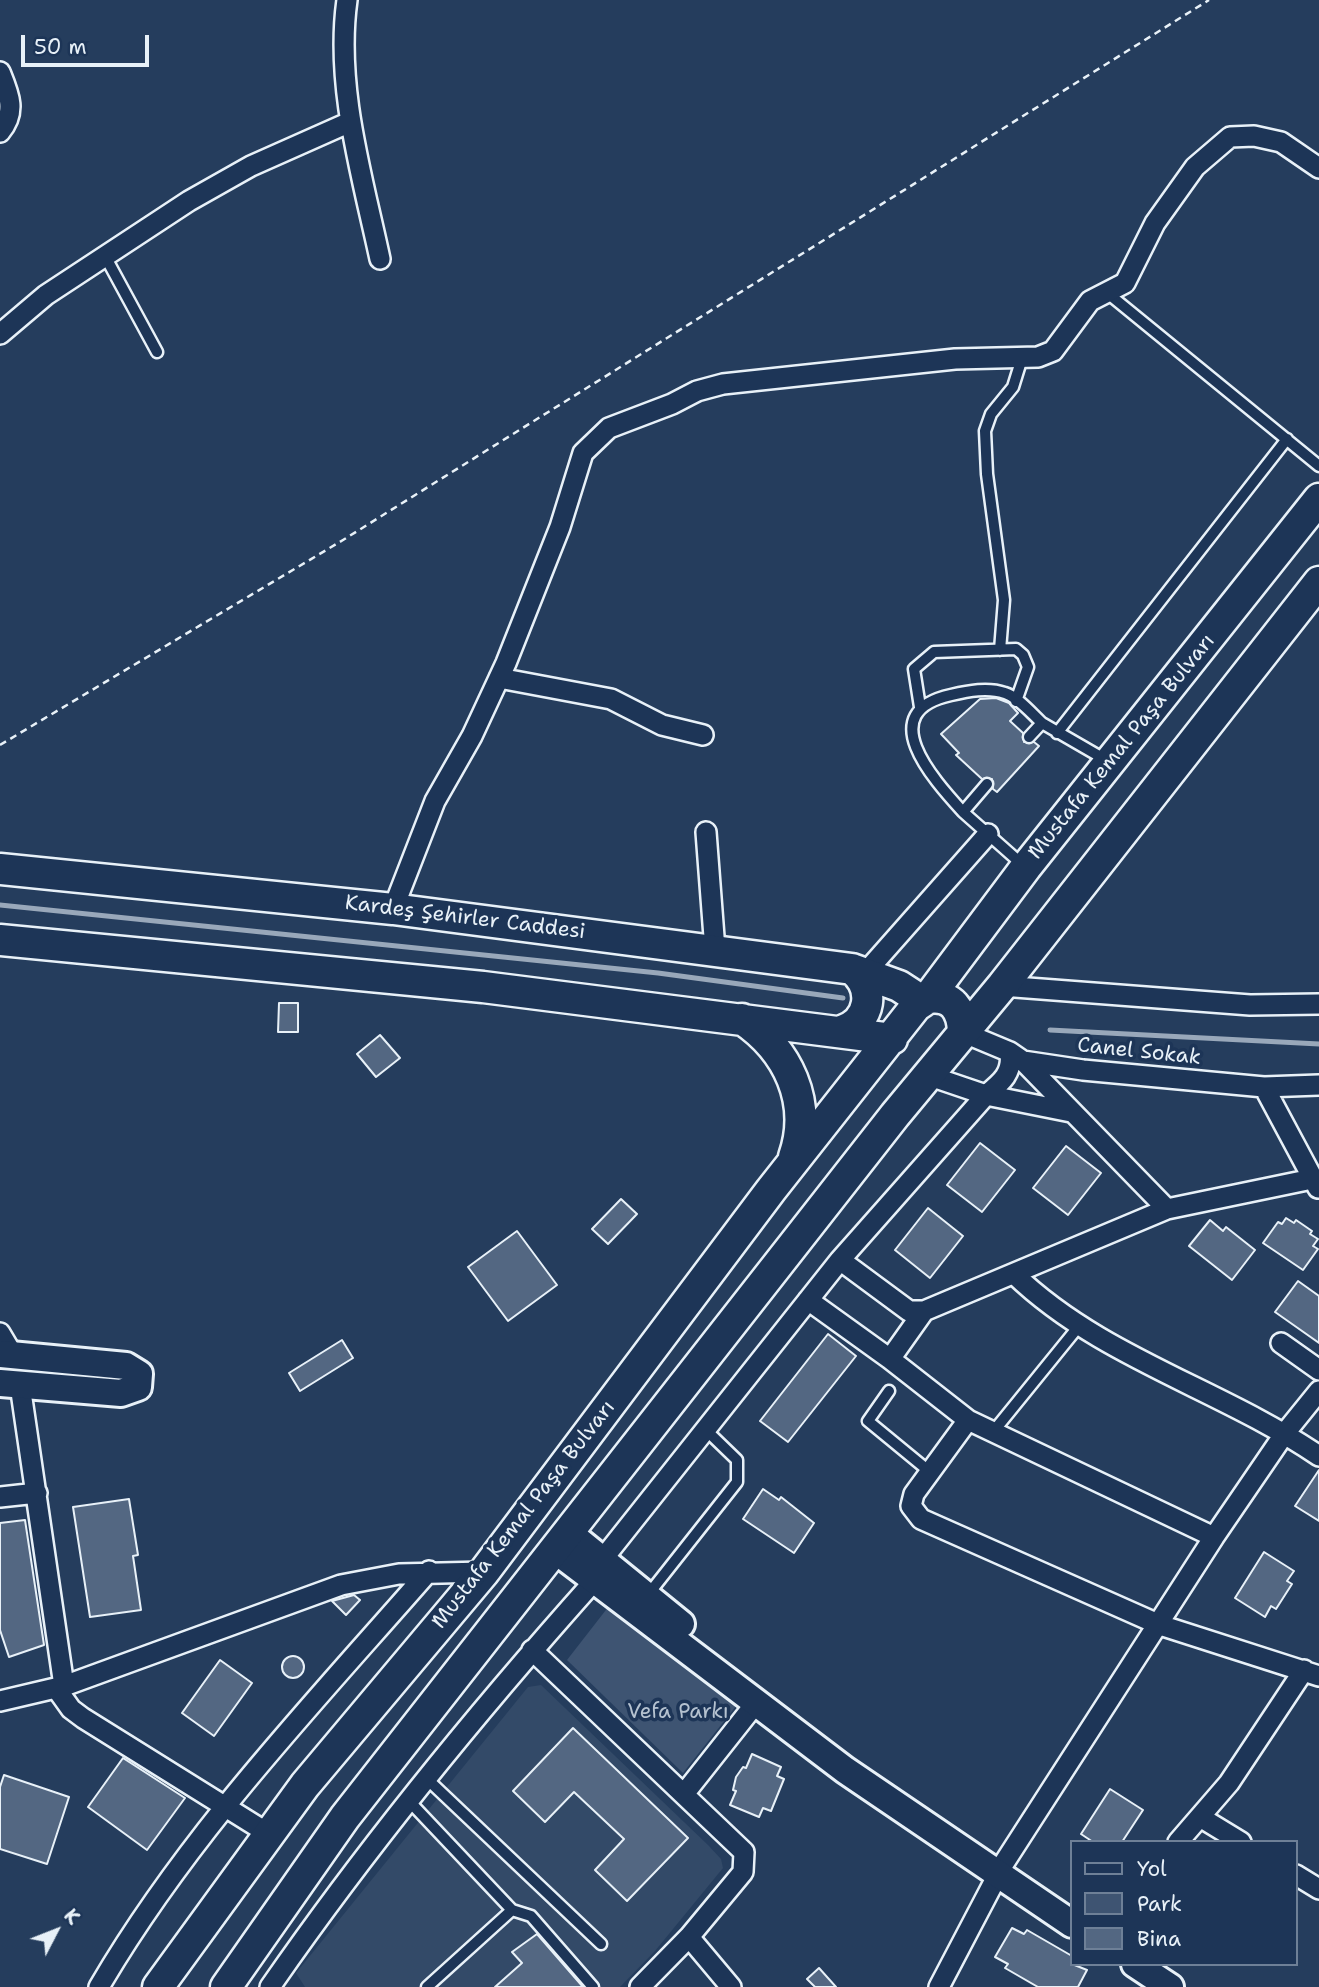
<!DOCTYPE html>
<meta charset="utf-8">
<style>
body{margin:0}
#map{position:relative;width:1319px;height:1987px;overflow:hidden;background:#253d5d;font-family:"Shantell Sans",sans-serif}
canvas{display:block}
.legend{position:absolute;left:1070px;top:1840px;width:228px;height:126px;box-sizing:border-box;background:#1d3557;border:2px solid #6e8097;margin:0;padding:9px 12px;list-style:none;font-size:21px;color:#e8f1f8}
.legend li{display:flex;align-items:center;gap:14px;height:35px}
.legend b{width:35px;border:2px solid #6e8097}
.north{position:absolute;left:21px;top:1896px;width:70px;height:70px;-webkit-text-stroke:5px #1d3557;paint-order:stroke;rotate:48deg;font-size:19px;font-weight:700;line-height:28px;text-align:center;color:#e8f1f8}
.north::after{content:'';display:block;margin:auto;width:24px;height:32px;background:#e8f1f8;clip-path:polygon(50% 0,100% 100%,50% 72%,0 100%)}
.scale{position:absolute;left:21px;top:35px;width:128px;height:32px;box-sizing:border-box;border:4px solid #e8f1f8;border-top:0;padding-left:9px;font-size:21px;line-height:24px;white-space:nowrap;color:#e8f1f8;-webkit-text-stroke:5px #1d3557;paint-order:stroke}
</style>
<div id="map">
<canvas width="1319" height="1987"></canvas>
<ul class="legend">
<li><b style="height:9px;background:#1d3557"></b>Yol</li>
<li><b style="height:19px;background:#3e5472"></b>Park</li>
<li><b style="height:19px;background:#536782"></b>Bina</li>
</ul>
<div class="north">K</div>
<div class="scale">50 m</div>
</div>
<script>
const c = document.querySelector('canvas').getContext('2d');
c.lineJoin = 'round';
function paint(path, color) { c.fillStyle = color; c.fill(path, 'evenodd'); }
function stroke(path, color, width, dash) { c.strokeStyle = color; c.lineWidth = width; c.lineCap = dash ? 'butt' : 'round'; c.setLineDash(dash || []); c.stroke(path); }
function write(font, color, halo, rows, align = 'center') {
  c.font = font + ' "Shantell Sans",sans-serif'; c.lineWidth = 7; c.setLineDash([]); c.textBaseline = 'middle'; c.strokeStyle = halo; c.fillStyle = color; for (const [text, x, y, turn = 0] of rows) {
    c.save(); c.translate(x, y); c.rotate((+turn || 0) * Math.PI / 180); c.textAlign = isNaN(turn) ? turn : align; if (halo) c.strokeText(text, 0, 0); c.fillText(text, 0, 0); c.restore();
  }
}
const built = new Path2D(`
 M541,1685L708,1845L721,1859L723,1868L655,1951L620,1987H305L296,1973L528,1687Z`);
const green = new Path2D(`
 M609,1606L736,1706L683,1773L567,1660Z`);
const stream = new Path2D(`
 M0,905L658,973L843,998
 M1050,1030L1319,1044`);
const building = new Path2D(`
 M996,698L1009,703L1018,713L1010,721L1023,733L1024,742H1034L1039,746L997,792L993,789L992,779H982L956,755L959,753L941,734L980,699Z
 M279,1003H298V1032H278Z
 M380,1035L400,1058L376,1077L357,1054Z
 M980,1143L1015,1170L982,1212L947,1185Z
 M1066,1146L1101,1173L1068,1215L1033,1188Z
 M621,1199L637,1214L608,1244L592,1229Z
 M928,1208L963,1236L930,1278L895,1250Z
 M1286,1218L1294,1223L1296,1220L1312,1231L1310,1234L1318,1239L1313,1246L1318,1249L1303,1270L1263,1243L1278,1222L1282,1224Z
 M1210,1220L1223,1231L1226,1227L1255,1250L1232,1280L1189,1246Z
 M517,1231L557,1285L508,1321L468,1267Z
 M1298,1281L1319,1296V1343L1275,1312Z
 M828,1334L856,1356L788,1442L760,1421Z
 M342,1340L353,1358L300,1391L289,1373Z
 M1319,1470V1521L1295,1506Z
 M763,1489L779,1500L781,1497L814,1523L794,1553L743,1519Z
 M129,1499L138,1555L133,1556L141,1610L90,1617L73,1507Z
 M25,1520L44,1645L9,1657L0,1630V1523Z
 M1264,1552L1294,1571L1287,1581L1292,1584L1276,1609L1271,1606L1265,1617L1235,1598Z
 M354,1595L360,1600L346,1615L332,1601Z
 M282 1667a11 11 0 1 1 22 0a11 11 0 1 1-22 0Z
 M220,1660L252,1683L214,1736L182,1713Z
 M573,1728L688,1838L627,1901L595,1870L624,1839L574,1792L545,1822L513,1791Z
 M752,1754L781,1767L777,1776L784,1779L771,1811L763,1808L759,1817L730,1805L736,1791L733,1790L736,1777L743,1767L746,1768Z
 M123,1758L185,1798L147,1850L88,1807Z
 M4,1775L69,1797L47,1864L0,1849V1787Z
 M1110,1789L1143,1810L1122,1842H1093L1081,1834Z
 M1012,1928L1024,1934L1027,1930L1072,1956V1964L1087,1970L1078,1987H1038L1005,1968L1008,1964L995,1957Z
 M537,1934L583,1987H495L522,1963L512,1952Z
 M819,1968L836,1987H815L807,1979Z`);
const path = new Path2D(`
 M0,745L343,540L1209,0`);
const lane = new Path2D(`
 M105,256L157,352
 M1105,291L1319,466
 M1000,650L1004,600L987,474L985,431L991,414L1013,387L1022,358
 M920,707L914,669L934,652L1016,649L1023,655L1028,667L1016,701
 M1057,733L1287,439
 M1029,737L1042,723L1106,760
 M987,784L963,812L1024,866
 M963,812C932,778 873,712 951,695C968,691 988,687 1005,693C1018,697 1032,714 1042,723
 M889,1391L868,1421L930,1472
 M993,1432L1079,1326
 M647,1596L737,1482V1460L705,1429
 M427,1779L601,1944
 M409,1801L512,1910L531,1916L593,1987
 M427,1987L512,1910`);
const street = new Path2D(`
 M347,0C335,86 362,175 380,259
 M0,72C9,94 17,112 0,132
 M0,334L46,295L189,201L251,166L350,122
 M499,678L611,699L662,725L703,735
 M706,832L715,950
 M393,909L435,801L472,736L506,663L560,527L583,453L609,428L672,404L697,391L723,384L955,359L1038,357L1053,351L1090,301L1125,283L1155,223L1195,167L1230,137L1254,136L1281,142L1319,168
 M866,972L988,834
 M1002,986L1250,1005L1319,1004
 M962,1032L1010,1052L1023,1061L1083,1070L1264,1087L1319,1085
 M1023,1061L1167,1209L1312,1179
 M927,1075L986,1095L1071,1112
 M1264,1087L1318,1188
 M840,1260L909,1311H924L1167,1209
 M1014,1274C1101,1358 1221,1389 1319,1456
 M808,1300L890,1359
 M924,1311L890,1359L968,1420L1214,1537
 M0,1333L13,1355
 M1281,1343L1319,1370
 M20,1385L64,1686
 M968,1420L914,1494L911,1506L921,1519L1160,1625L1319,1676
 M0,1497L37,1493
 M602,1560L840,1260L986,1095C1002,1082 1013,1073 1010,1052
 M532,1650L744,1852L743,1872L689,1937L640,1987
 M56,1688L71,1709L83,1718L269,1834
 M0,1701L64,1686L341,1585L399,1574L484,1572
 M684,1794L756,1703
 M1200,1817L1241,1842
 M1178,1842L1229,1783L1304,1670
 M1296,1875L1319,1889
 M689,1937L731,1987
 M99,1987C189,1833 313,1704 429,1571
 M270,1987C369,1844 479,1710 595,1580
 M939,1987L1004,1863L1214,1537L1285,1433L1319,1391`);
const secondary = new Path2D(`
 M0,1354L126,1366L139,1374L138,1387L121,1393L0,1383
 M569,1533L681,1624
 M555,1550L845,1770L1072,1924
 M1135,1964L1170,1987`);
const primary = new Path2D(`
 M0,869L393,909L852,969L899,986L922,1001
 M0,940L483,987L892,1039
 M928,998L1026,867L1319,499
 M742,1019C788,1050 813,1102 794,1157
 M842,1031C871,1021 876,988 852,969
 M158,1987L305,1785L484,1572L771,1190L916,1006L928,998C952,994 962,1010 963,1031
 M226,1987L345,1817L895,1115L1002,986L1319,582`);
const streetNames = [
 ["Mustafa Kemal Paşa Bulvarı",1122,747,-51],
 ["Kardeş Şehirler Caddesi",465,918,7],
 ["Canel Sokak",1139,1052,6],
 ["Mustafa Kemal Paşa Bulvarı",524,1515,-52]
];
const parkNames = [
 ["Vefa Parkı",678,1713]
];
paint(built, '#334a68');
paint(green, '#3e5472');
stroke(stream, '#99a8ba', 5);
paint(building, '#536782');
stroke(building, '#e8f1f8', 2);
stroke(lane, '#e8f1f8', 15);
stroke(street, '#e8f1f8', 24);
stroke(secondary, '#e8f1f8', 32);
stroke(primary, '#e8f1f8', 35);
stroke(path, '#e8f1f8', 2.5, [7, 5]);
stroke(lane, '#1d3557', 10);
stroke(street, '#1d3557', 19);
stroke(secondary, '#1d3557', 26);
stroke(primary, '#1d3557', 30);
write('21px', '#e8f1f8', '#1d3557', streetNames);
write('21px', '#b5c2d0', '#1d3557', parkNames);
</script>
